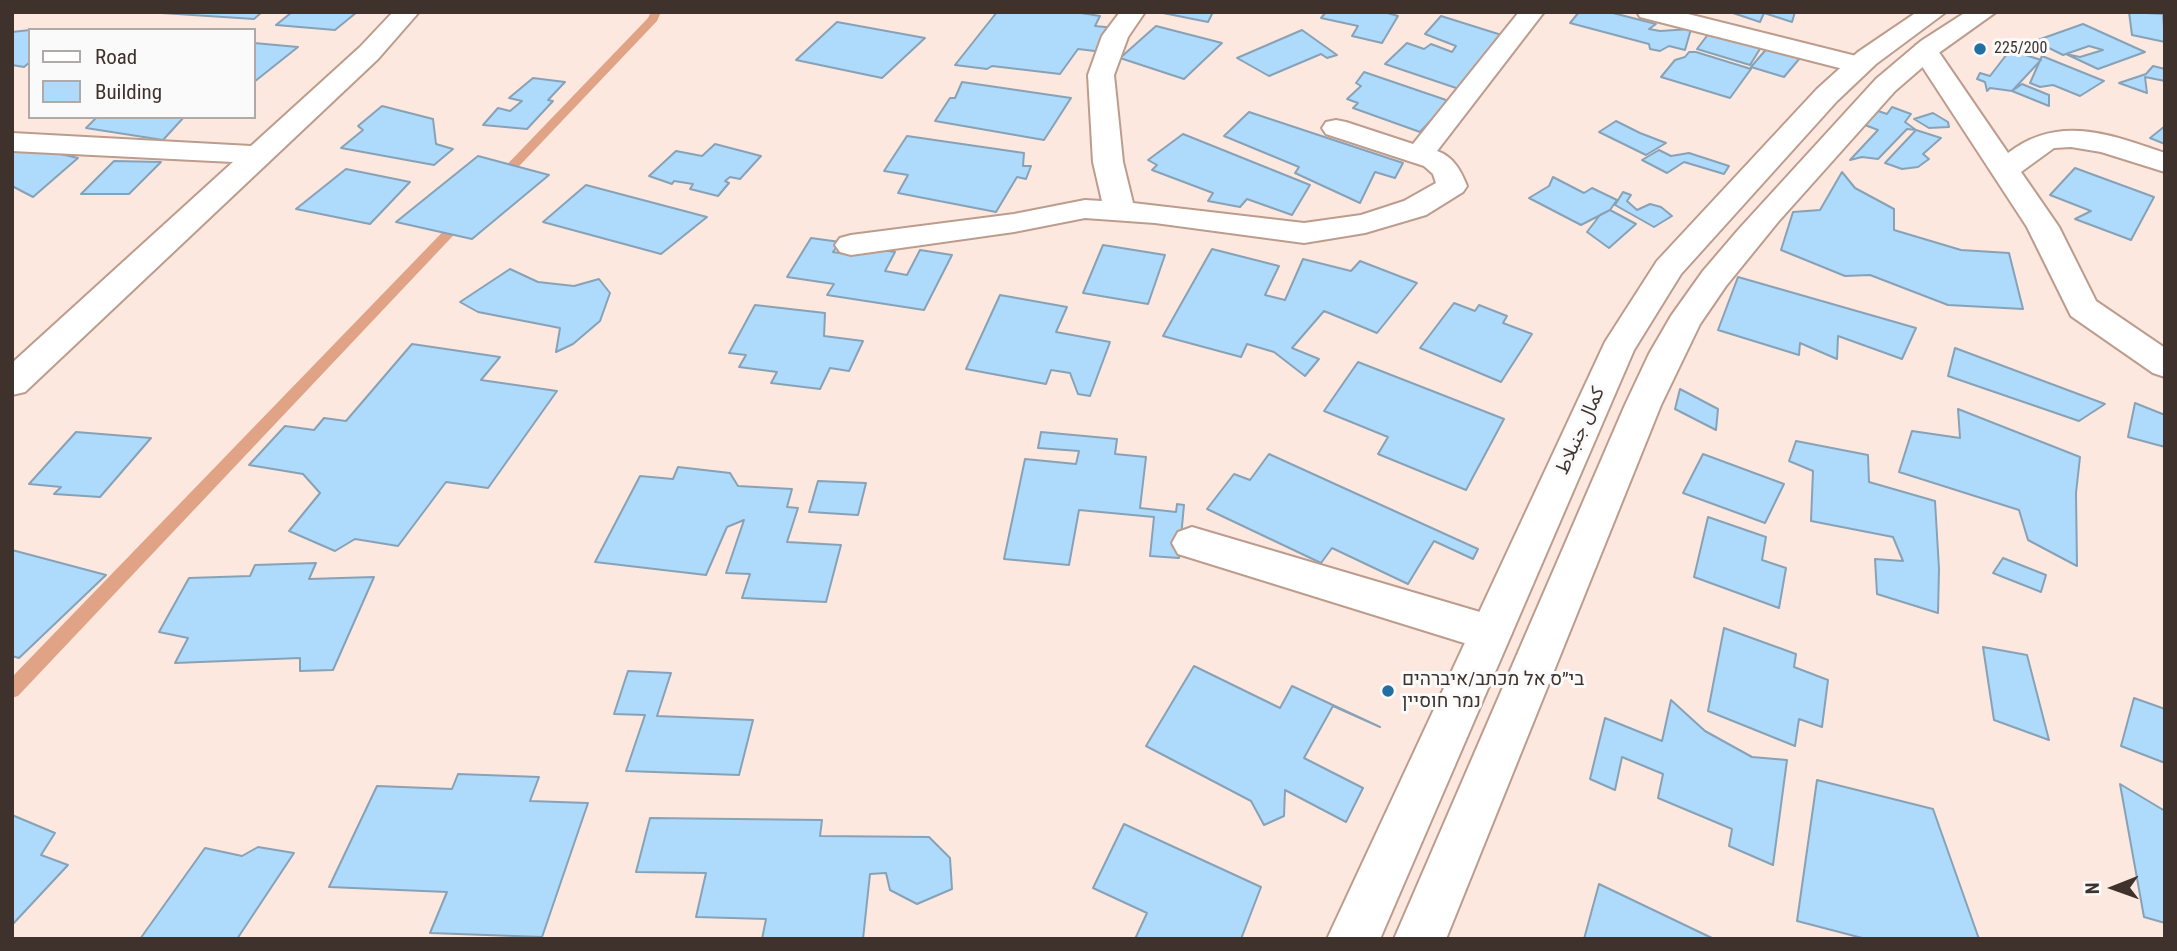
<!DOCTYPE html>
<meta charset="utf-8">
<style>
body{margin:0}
#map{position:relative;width:2177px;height:951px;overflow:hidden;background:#fde8df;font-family:"Roboto Condensed",sans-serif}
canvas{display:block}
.frame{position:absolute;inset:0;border:14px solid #3f322c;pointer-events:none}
.legend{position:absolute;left:28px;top:28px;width:228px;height:91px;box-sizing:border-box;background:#fafafa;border:2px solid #afaaa8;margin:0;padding:9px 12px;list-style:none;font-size:21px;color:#3f322c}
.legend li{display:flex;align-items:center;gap:14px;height:35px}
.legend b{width:35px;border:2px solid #afaaa8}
.north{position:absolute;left:2079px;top:853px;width:70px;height:70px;-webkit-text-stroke:5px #fafafa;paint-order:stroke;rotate:269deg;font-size:19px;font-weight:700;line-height:28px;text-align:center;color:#3f322c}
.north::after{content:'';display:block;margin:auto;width:24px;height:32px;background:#3f322c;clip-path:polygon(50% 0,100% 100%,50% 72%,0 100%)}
</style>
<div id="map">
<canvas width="2177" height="951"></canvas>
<div class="frame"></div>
<ul class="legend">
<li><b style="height:9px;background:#fff"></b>Road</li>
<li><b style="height:19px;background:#aedafc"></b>Building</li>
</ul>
<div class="north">N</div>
</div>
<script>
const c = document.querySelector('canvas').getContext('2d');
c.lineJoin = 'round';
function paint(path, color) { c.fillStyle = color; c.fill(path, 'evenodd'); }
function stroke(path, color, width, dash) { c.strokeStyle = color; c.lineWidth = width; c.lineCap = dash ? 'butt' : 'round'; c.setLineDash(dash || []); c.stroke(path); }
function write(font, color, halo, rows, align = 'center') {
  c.font = font + ' "Roboto Condensed","Noto Sans Arabic",Heebo,sans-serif'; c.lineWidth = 6; c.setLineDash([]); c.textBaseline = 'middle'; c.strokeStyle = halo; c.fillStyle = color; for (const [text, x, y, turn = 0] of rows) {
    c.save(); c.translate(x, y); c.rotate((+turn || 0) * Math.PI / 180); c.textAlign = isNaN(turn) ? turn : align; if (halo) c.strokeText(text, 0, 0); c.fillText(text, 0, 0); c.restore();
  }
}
const stream = new Path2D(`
 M651,12H661L657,21L504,182H496V176L648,18Z
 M463,214L469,218L467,221L18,696L12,698V677L459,215Z`);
const building = new Path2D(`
 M146,12H262L254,19Z
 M292,12H357L335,30L276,25Z
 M997,12H1075L1100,16L1095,26L1115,28L1103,52L1078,49L1060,74L992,66L987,69L955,65Z
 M1158,12H1213L1208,22Z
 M1326,12H1384L1398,16L1382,43L1352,36L1358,26L1321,18Z
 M1579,12H1609L1656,24L1649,29L1660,31L1691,29L1685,50L1669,46L1660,51L1650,49L1649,44L1570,23Z
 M1730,12H1795L1792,22L1764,13L1760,22Z
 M2129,12L2163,14L2165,42L2132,35Z
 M1441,16L1508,37L1465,91L1385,64L1407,43L1424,49L1431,44L1452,52L1456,46L1425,34Z
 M837,22L925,38L882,78L796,60Z
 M2083,24L2145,52L2098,69L2066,54L2080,57L2103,50L2089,46L2063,55L2035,41Z
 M1156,26L1222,43L1184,79L1120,58Z
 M1712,29L1763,44L1750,65L1697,49Z
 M30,30V62L24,67L12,65V32Z
 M1302,30L1337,55L1327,58L1321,54L1269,76L1237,58Z
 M254,43L298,47L254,82Z
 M1769,46L1805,52L1784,77L1751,67Z
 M2010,50L2041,60L2012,91L1990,88L1987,91L1985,82L1977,79L1980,73L1990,76Z
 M1689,52H1696L1751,69L1730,98L1661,77L1675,60L1685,57Z
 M2042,56L2104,81L2080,96L2053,85L2040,87L2030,83Z
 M2153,66L2165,69V81L2145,77L2147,93L2119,83L2146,74Z
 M1364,72L1449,101L1420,132L1353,108L1358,103L1347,99L1361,86L1356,83Z
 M533,78L565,82L548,100L553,101L527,129L483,125L498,108L510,111L522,101L509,98Z
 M962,82L1071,98L1044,140L935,121L950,98H955Z
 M2022,84L2049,95V106L2012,91Z
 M382,106L433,119L436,144L453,149L434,165L341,148L363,130L358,126Z
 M1892,107L1911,114L1905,122L1916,130L1907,129L1878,159L1862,157L1850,160L1878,130L1865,125L1878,111L1887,114Z
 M1249,112L1403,163L1395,178L1375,172L1360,203L1295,173L1299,167L1224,136Z
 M1933,113L1948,122L1949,127L1929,128L1914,119Z
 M97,117H184L163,140L86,128Z
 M1616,121L1640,133L1666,143L1646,155L1599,132Z
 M2165,126V144L2150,138Z
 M1916,130L1941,138L1923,154L1929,159L1918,167L1902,169L1885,163Z
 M1183,134L1310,185L1292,215L1247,199L1240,207L1208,201L1213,193L1152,170L1157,165L1148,160Z
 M907,136L1024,153L1023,166H1031L1026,179L1017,177L996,212L898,193L908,175L884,171Z
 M12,143L78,158L33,197L12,186Z
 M715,144L761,156L740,179L730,177L725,181L729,183L718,196L690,189L693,184L674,181L672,184L649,176L676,151L702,156Z
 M1659,150L1671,156L1689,153L1729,166L1724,174L1684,162L1667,173L1642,160Z
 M478,156L549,175L472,239L396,222Z
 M114,161L161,162L129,194H81Z
 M2075,168L2154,197L2131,240L2075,219L2091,211L2050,195Z
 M346,169L410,182L370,224L296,209Z
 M1842,172L1855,188L1894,209V230L1961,250L2009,253L2023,309L1948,305L1870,275L1845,276L1781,250L1793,212L1820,210Z
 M1553,177L1584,193L1592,188L1617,200L1610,210L1581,225L1529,198L1549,186Z
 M586,185L707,217L661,254L543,222Z
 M1623,192L1631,195L1627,201L1637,210L1650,204L1661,207L1672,216L1654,227L1615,205Z
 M1610,210L1636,224L1609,248L1587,232L1600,215Z
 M811,238L840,242L833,252L852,255L851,245L895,252L885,271L907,275L920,250L952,255L924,310L827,295L834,284L787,277Z
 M1103,245L1165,255L1148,304L1083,293Z
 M1212,249L1279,266L1265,295L1285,300L1303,259L1351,271L1360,261L1417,283L1377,333L1324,311L1292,348L1319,359L1305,376L1274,352L1247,344L1241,357L1163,336Z
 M510,269L538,282L574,286L599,279L610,293L600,321L573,344L556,352L560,328L478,312L460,302Z
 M1738,277L1916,328L1902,359L1838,336L1837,359L1800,343L1799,355L1718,330Z
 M1000,295L1067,307L1056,332L1110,342L1090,396L1078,394L1070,373L1051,370L1046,384L966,369Z
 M1454,303L1475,311L1479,305L1507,316L1503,323L1532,334L1501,382L1420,348Z
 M755,305L825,313L824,336L863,341L849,371L830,368L820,389L771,383L777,372L739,367L746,355L729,353Z
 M412,344L500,357L481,380L557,391L488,488L446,482L398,546L355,539L335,551L289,531L320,493L303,474L249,465L285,426L314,430L324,418L346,421Z
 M1955,348L2105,404L2079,421L1948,376Z
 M1358,362L1504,419L1466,490L1378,454L1388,437L1324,411Z
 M1680,389L1718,409L1716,430L1675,409Z
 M2135,403L2165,415V447L2128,437Z
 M1958,409L2080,457L2076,493L2077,566L2028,540L2019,510L1899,472L1912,431L1960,438Z
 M76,432L151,438L100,497L54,494L61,487L29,484Z
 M1041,432L1117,439L1115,454L1146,457L1140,508L1176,512L1177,504L1184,505L1179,558L1150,556L1154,517L1079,510L1069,565L1004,559L1025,459L1076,464L1079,451L1038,448Z
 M1796,441L1868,455L1869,482L1935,501L1939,569L1938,613L1877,594L1875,559L1903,561L1893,537L1811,521L1813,471L1789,461Z
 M1269,454L1478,549L1473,559L1434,541L1408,584L1332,548L1321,563L1207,509L1234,474L1250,480Z
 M1703,454L1784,484L1765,523L1683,493Z
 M678,467L730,473L738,486L792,489L787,507L798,508L787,542L841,545L826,602L742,598L750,574L726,573L744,520L727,527L706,575L595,562L640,476L673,479Z
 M818,481L866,483L858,515L809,512Z
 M1708,517L1766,537L1762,560L1786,568L1779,608L1694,577Z
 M12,550L106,575L19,658L12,656Z
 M2003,558L2046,575L2041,592L1993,573Z
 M316,563L309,579L374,577L333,670L300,671V658L175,663L188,638L159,632L189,578L250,576L255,565Z
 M1724,628L1796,654L1794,667L1828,680L1822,727L1799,719L1795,746L1708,711Z
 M1983,647L2027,655L2049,740L1994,720Z
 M1194,666L1280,708L1292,686L1380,727L1333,706L1304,758L1363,788L1346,822L1285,790L1284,816L1264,825L1251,801L1146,746Z
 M628,671L671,673L657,716L753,720L739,775L626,771L645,715L614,714Z
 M2134,698L2165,709V763L2121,746Z
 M1671,700L1705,731L1752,757L1787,760L1773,865L1729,846L1732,829L1658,798L1663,774L1622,757L1615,790L1590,779L1605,718L1662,741Z
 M458,774L539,777L530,801L588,803L542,937L430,933L447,892L329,887L377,786L452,789Z
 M1817,780L1933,809L1979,939H1866L1797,921Z
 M2120,784L2165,811V923L2144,917Z
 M12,815L55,833L41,855L68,865L12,925Z
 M650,818L822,820L820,836L929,837L950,858L952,889L917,904L890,890L886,873L870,874L863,939H762L766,919L696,917L706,873L636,872Z
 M1124,824L1261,887L1241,939H1135L1147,913L1093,888Z
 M258,847L294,853L237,939H140L205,848L242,856Z
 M1599,884L1714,939H1584Z`);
const minor = new Path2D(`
 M393,12H419L378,59L25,392L12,395V363L233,162L12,151V133L251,146L360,47Z
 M1120,12H1145L1128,37L1114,75L1123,162L1133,203L1304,223L1361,215L1404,201L1436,183L1433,174L1424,166L1326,134L1322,128L1326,122L1336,120L1346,122L1413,144L1519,12H1544L1437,151C1454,157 1461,171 1467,186L1463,192L1426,215L1365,233L1304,243L1155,223L1085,218L1014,232L851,255L840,252L835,245L840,238L851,235L1014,214L1085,200L1102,201L1093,162L1088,75L1102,36Z
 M1637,12H1680L1868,59L1872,65L1868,71L1859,73L1640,17Z
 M1925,43L1934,45L2008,153C2058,114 2110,134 2165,153V172L2101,152L2071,147L2054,148L2021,172L2059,227L2096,301L2165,348V377L2153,373L2071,316L2027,227L1912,51L1916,45Z
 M1192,527L1490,615L1505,620L1512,633L1505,646L1490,651L1178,554L1172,543L1178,532Z`);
const secondary = new Path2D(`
 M1917,12H1946L1876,64L1837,101L1681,274L1634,350L1380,939H1327L1605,342L1657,261L1817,89L1858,52Z
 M1966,12H1996L1940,52L1895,91L1778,222L1726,286L1700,324L1661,405L1446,939H1394L1625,405L1649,354L1671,316L1703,271L1738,230L1876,79L1921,41Z`);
const markers = [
 [1980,49,7,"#236fa2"],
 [1388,691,7,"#236fa2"]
];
const farPoinames = [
 ["225/200",1994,49]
];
const streetNames = [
 ["كمال جنبلاط",1581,431,-66]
];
const poiNames = [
 ["בי״ס אל מכתב/איברהים",1402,680],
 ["נמר חוסיין",1402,702]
];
paint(stream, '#e0a386');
paint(building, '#aedafc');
stroke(building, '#87a2b7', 2);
stroke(minor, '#bc9c8d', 4);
stroke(secondary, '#bc9c8d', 4);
paint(minor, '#fff');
paint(secondary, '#fff');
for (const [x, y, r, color] of markers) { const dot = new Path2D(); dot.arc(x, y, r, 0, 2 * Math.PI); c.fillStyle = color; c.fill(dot); stroke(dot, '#fafafa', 2.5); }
write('16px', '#3f322c', '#fafafa', farPoinames, 'left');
write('19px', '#3f322c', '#fafafa', streetNames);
write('19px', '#3f322c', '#fafafa', poiNames, 'left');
</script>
